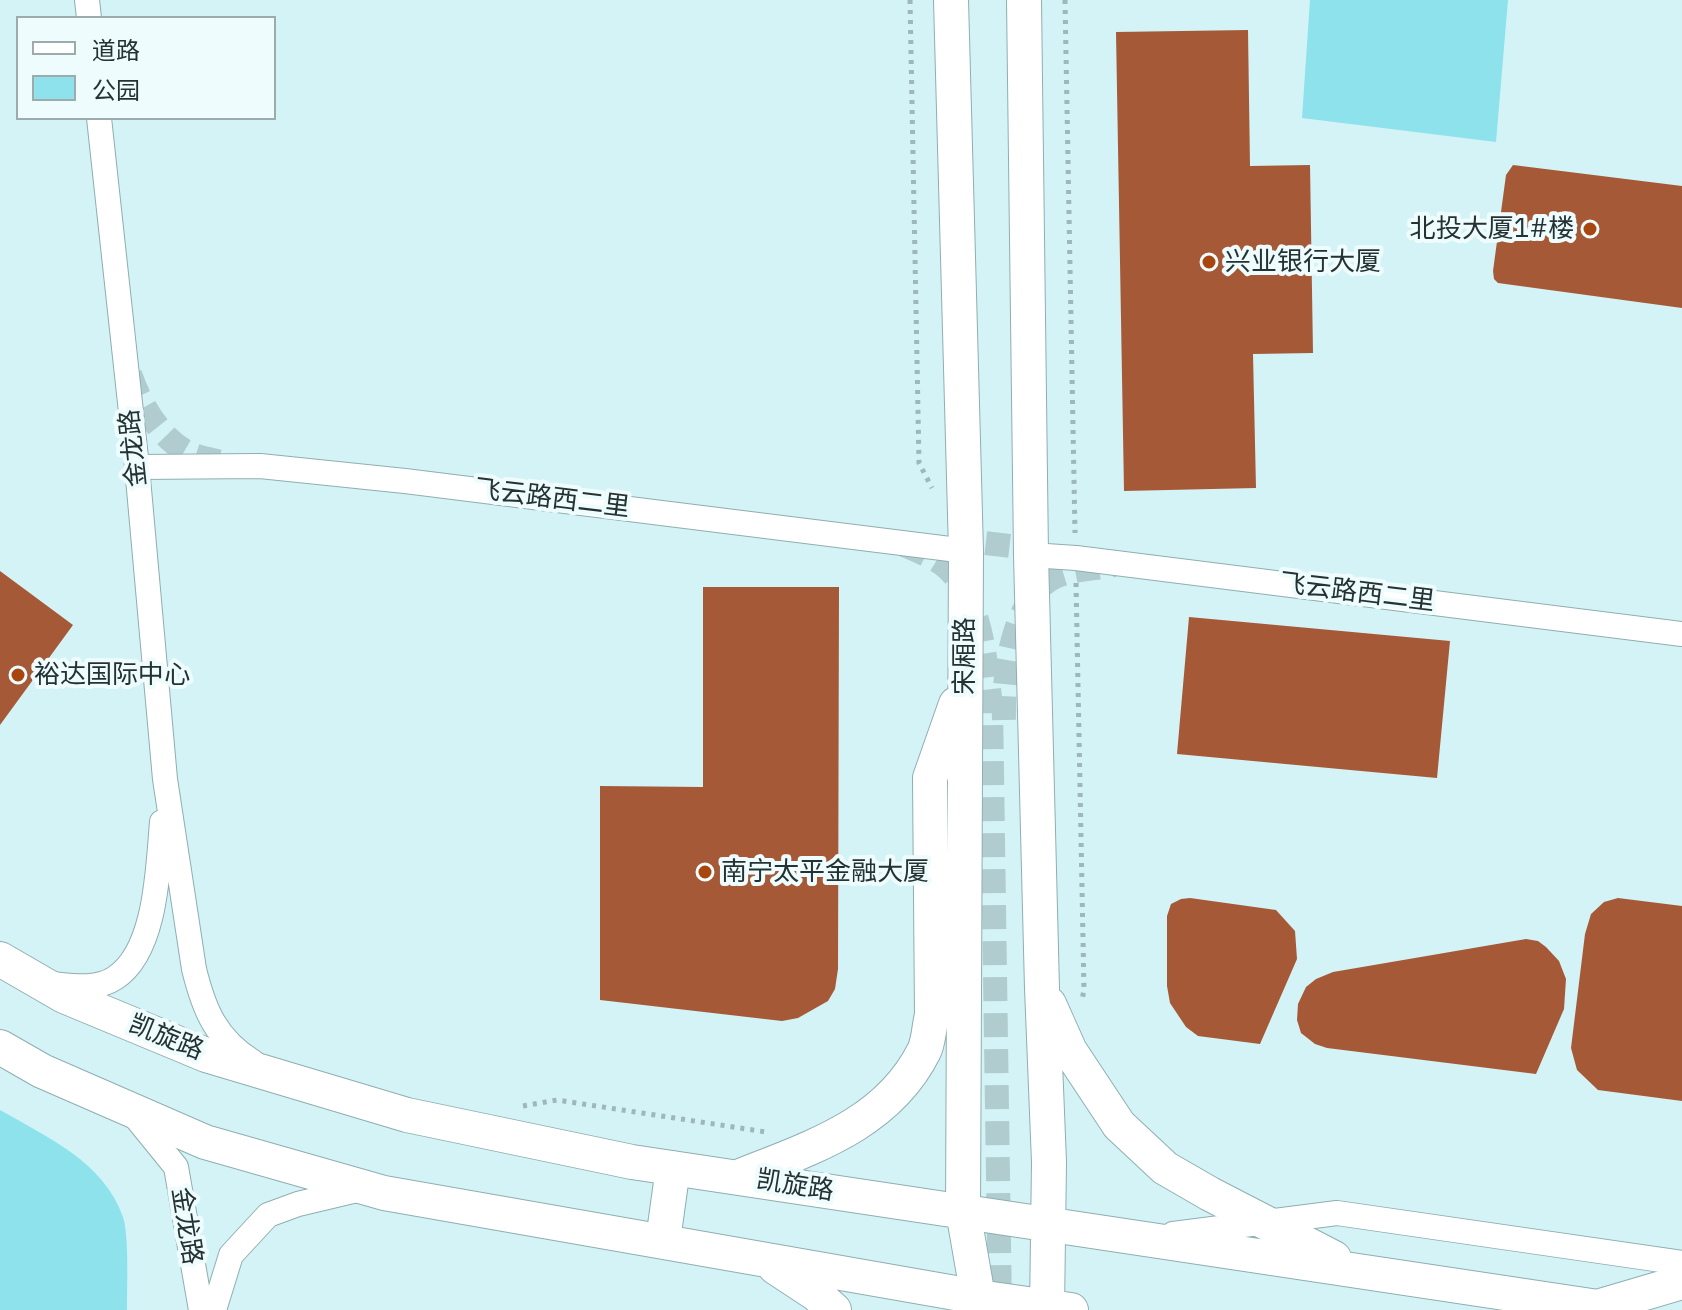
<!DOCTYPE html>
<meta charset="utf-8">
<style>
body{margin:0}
#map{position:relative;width:1682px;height:1310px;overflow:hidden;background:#d3f3f6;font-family:"IBM Plex Sans","Noto Sans SC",sans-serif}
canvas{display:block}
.legend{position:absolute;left:16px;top:16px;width:260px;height:104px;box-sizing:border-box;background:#effcfd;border:2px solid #9eabac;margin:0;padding:10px 14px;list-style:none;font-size:24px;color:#253233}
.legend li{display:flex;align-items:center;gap:16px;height:40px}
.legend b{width:40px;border:2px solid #9eabac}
</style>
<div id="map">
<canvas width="1682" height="1310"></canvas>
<ul class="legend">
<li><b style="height:10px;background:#fff"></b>道路</li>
<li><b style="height:22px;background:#8de2ec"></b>公园</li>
</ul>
</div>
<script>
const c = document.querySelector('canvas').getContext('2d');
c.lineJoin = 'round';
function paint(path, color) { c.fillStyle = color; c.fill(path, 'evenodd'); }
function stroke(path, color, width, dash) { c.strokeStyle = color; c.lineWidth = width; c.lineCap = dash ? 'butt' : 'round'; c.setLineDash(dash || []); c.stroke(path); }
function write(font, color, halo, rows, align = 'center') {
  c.font = font + ' "IBM Plex Sans","Noto Sans SC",sans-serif'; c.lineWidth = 8; c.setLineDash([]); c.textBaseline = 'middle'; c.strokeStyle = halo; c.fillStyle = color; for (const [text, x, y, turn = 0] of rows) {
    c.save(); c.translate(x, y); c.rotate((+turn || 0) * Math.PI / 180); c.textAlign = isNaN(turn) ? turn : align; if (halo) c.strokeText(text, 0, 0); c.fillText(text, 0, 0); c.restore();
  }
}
const green = new Path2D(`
 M1310,0H1508L1496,142L1302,118Z
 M0,1110C47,1137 104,1162 123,1217C129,1235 127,1289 127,1310H0Z`);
const building = new Path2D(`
 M1248,30L1250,166L1310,165L1313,353L1253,354L1256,488L1124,491L1116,32Z
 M1513,165L1682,186V308L1498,283L1494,279L1493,271L1506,175Z
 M0,571L73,625L0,725Z
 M703,587H839L838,969L835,989L828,1001L798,1018L782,1021L600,1000V786L703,787Z
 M1189,617L1450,641L1437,778L1177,754Z
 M1190,898L1276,910L1295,931L1297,959L1260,1044L1198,1036L1186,1027L1170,1003L1167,986V916L1171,904L1181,899Z
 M1618,898L1682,906V1101L1598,1090L1577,1070L1571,1048L1585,934L1591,914L1604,902Z
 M1526,939L1538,941L1546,947L1559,961L1566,979L1564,1009L1536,1074L1327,1048L1315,1044L1301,1033L1297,1020L1298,1004L1306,987L1316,979L1333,972Z`);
const streetTunnel = new Path2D(`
 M130,374C140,403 160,439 189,453C200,458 214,460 226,463
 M950,539L1045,550
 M904,545C918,551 938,559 948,569C983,603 985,660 991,705L1000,1310
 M1004,720C1003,677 1011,601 1053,578C1070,569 1096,569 1114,565`);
const path = new Path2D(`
 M910,0L919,463L932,488
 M1065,0L1075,533
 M1076,583L1084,990L1082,1000
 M523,1106L557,1100L766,1132`);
const street = new Path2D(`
 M87,0L89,18
 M99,118L137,467L165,779L194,969C204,1010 216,1039 253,1062
 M137,467L260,466L405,481L966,551
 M1031,555L1076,558L1682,634
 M53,984C73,986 97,990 115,978C157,951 158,866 162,822
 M133,1114L176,1167L201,1310
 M1173,1234L1337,1213L1682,1263
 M214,1310L231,1255L268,1215L298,1204L361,1189`);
const secondary = new Path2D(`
 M951,0L966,551L963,1211L978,1297L977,1310
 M1024,0L1031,555L1042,988L1049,1162L1047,1310
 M0,959L64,996L206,1055L407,1115L632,1162L1618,1310
 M1049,1004L1070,1051L1119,1125L1165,1168L1210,1194L1334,1258
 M0,1047L42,1071L205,1142L384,1193L978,1297L1071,1310
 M738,1177C810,1148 887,1125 924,1051C929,1041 929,1026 932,1015L930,778L956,704
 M663,1240L673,1168
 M775,1267L816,1294L834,1310
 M1597,1307L1682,1282`);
const markers = [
 [1590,229,8,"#a9460f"],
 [1209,262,8,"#a9460f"],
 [18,675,8,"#a9460f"],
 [705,872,8,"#a9460f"]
];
const poiNames = [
 ["北投大厦1#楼",1574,229,"right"],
 ["兴业银行大厦",1225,262],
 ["裕达国际中心",34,675],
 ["南宁太平金融大厦",721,872]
];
const streetNames = [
 ["金龙路",134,448,-96],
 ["飞云路西二里",552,499,7],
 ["飞云路西二里",1357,593,7],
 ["宋厢路",965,656,-90],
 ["凯旋路",166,1038,22],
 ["凯旋路",795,1186,9],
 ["金龙路",186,1226,81]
];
paint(green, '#8de2ec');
paint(building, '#a65937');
stroke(streetTunnel, '#b0cccf', 24, [24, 12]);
stroke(street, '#90aeb1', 26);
stroke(secondary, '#90aeb1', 36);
stroke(path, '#9db7ba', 5, [4, 6]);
stroke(street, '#fff', 24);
stroke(secondary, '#fff', 34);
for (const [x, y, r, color] of markers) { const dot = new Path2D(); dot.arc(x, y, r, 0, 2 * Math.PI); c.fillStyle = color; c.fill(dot); stroke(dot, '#effcfd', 3); }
write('26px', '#253233', '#effcfd', poiNames, 'left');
write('26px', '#253233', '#effcfd', streetNames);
</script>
